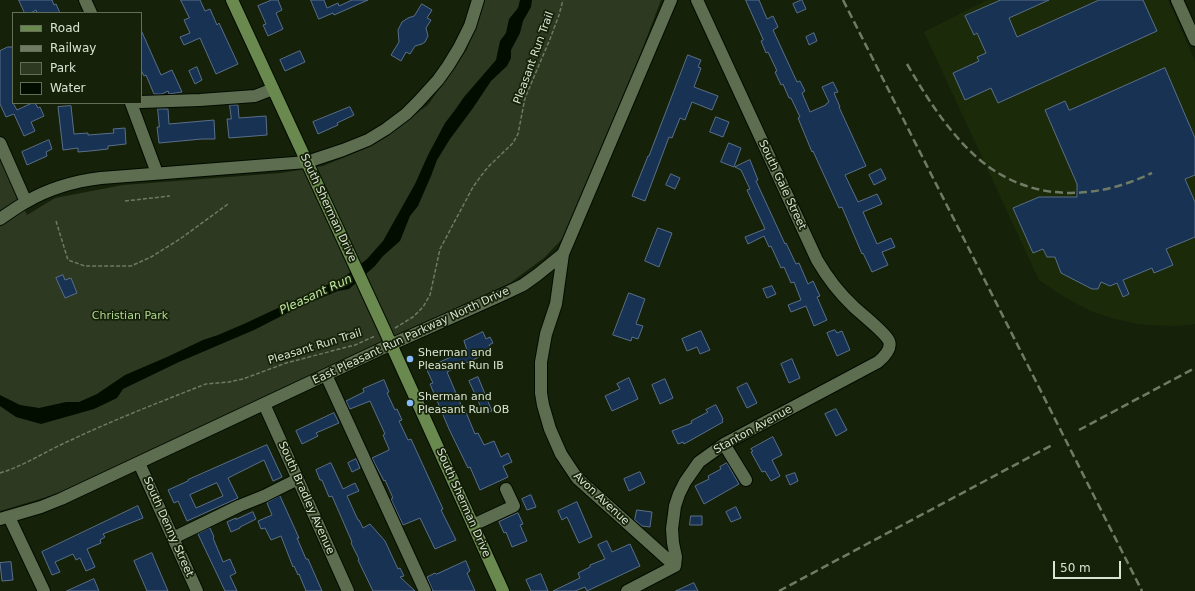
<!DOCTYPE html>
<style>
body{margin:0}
#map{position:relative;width:1195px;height:591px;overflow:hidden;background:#152209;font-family:"DejaVu Sans",sans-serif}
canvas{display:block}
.legend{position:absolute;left:12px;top:12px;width:130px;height:92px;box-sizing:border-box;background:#152209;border:1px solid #636f59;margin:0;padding:5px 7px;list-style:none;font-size:12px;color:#d9e3d2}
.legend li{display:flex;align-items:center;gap:8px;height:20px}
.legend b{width:20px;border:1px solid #636f59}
.scale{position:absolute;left:1053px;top:561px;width:68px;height:18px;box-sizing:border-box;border:2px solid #d9e3d2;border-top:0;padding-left:5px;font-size:12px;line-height:14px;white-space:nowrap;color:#d9e3d2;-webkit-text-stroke:3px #152209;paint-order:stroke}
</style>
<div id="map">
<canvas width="1195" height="591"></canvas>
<ul class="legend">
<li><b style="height:5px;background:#6a894e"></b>Road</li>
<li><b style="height:5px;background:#707b66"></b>Railway</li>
<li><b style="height:11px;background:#2d3a21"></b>Park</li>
<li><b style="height:11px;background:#020d00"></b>Water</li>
</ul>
<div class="scale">50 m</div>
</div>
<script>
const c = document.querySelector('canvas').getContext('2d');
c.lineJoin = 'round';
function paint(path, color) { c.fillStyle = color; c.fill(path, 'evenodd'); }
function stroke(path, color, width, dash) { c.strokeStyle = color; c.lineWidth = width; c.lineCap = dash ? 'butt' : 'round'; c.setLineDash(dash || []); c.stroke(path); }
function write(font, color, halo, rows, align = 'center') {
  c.font = font + ' "DejaVu Sans",sans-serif'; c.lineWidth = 3.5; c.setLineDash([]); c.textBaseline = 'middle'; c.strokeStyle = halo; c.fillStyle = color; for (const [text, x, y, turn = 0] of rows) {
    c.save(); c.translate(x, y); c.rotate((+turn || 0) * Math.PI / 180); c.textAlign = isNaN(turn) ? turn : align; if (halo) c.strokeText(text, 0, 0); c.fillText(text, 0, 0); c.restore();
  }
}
const built = new Path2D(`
 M987,0H1168L1195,61V324L1177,326L1148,325L1133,323L1111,318L1091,311L1077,304L1058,293L1039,280L924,32Z`);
const green = new Path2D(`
 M483,0H661L642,50L565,236L544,258L510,283L60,493L0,511V156L27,215L55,198L123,185L281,173L323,166L369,147L428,105L467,49Z`);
const water = new Path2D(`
 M520,0H532L531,7L523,21L520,33L511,50V58L507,66L491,81L473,108L450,139L437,160L431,176L421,199L418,206L410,216L400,241L383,256L375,266L349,289L338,291L301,306L254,330L179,362L123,389L117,398L94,409L41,424L16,417L0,406V395L20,405L39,408L66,402H79L97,394L125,375L167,357L203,340L218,335L246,323L344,277L367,259L383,241L415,184L428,155L445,123L455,110L464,97L496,60L500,41L506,33L509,19L518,8Z`);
const building = new Path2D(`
 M19,0H52L54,5L56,4L60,13H37L36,10L31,13H25Z
 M181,0H200L205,11L210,9L217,25L219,23L238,64L216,74L200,38L184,45L180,37L190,33L184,20L189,18Z
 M272,0H278L282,10L276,13L283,29L268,36L263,25L266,24L258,6Z
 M311,0H324L327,8L338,3L339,6L352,0H368L334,15L333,13L319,19Z
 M746,0H759L767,19L773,16L778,27L773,30L797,82L800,81L805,91L802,93L810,112L826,105V104L829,102L822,87L833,82L838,92L834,93L840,107H839L866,166L845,175L858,202L877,194L882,204L863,212L877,244L891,238L895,247L882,252L888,265L872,272L863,253L862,254L842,207L839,208L813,151L812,152L798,118L800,117L791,98H789L783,84L781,85L775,72L777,71L768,52L766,53L761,41L763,40Z
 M802,0L806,9L797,13L793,4Z
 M1001,0H1049L1009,18L1017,37L1099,0H1143L1157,31L998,103L991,88L965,100L953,73L979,61L977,57L986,53L977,33L974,35L965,16Z
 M422,4L432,10L427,18L431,20L426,28L428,36L425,42L422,44L415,46L410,54L406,52L401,61L391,55L399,42L398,30L402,22L408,18L414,16Z
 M141,30L161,75L172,70L182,92L169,94L168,91L162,94H154L146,75L144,76L141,70Z
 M814,33L817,41L809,45L806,37Z
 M8,47H13V103L17,110L32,103H35L38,108L40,107L44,116L31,122L35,131L24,136L14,114L6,117L0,104V51Z
 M300,51L305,62L285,71L280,60Z
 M688,55L701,60L698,67L701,68L694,87L718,96L712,110L692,102L685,120L680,118L672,138L669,137L645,201L632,196L648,156H649L657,135Z
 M197,67L202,80L195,84L189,71Z
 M1165,68L1195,138V175L1185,179L1195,202V237L1166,249L1173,265L1154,273L1152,268L1123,280L1129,294L1123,297L1117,283L1110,286L1101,282L1098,289H1092L1061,273L1055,257H1047L1043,249L1033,253L1013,208L1039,197H1077V184L1045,110L1065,101L1069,110Z
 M230,105H238L239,118L266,116L267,135L229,138L227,119H231Z
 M71,106L74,134L88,133V135L114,133L113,129L125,128L126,144L108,146V149L90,151L78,152V148L63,150L58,107Z
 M350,107L354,115L337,123L338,125L318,134L313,122Z
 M158,109H168L169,124L214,120L215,139H202L159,143L157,127H159Z
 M716,117L729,122L723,137L710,132Z
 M49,140L52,149L46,152L47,156L27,165L22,152Z
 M729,143L741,148L734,167L721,162Z
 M750,160L758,180L756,181L785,244L786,243L796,264L799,263L808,284L813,281L820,296L817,297L827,320L814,326L806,306L791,312L788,305L801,300L794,282L791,283L784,267L781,268L771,246L769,247L764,236L748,244L745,237L765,229L747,190L750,189L741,170L735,167Z
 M881,169L886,179L874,185L869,175Z
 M671,174L680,178L675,189L666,185Z
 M658,228L672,233L659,267L645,261Z
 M63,275L65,280L71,278L77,293L65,298L56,278Z
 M772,286L776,294L767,298L763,289Z
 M629,293L645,299L636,324L643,326L638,339L632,337L631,341L613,335Z
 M835,330L837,333L842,331L850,350L837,356L827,333Z
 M701,331L710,350L700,354L697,347L687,351L682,339Z
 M483,332L486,339L490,337L493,343L489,345L492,351L447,372L461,405H463L475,434L478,433L484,445L494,441L501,457L508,453L512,462L503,466L508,477L480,490L470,467L468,468L449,429L430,384L433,383L426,368L467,350L464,341Z
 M792,359L800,378L789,383L781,364Z
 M478,377L492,411L484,414L469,381Z
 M629,378L638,399L612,411L605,396L620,389L617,384Z
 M665,379L673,398L660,404L652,385Z
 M384,380L389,392L387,393L395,410L397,409L402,420L399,421L408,440L411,439L443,509L441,510L456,540L435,549L420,518L403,525L391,499L393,498L385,480L384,481L372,458L389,450V449L383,435L385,434L370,401L350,409L346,401L364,392L363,389Z
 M747,383L757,403L747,408L737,388Z
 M716,405L723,419L722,420L723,422L684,444L683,442L678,444L672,431L692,423L691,421L708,412L706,410Z
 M836,409L847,430L836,436L825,414Z
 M334,413L339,423L316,433L318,436L302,444L296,431Z
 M773,437L782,455L772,460L780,476L771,481L765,471L762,472L751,452L753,451L751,449Z
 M267,445L282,477L273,481L264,460L228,478L238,498L187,521L178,501L174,503L168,490L188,481V480ZM217,483L223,496L196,508L190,495Z
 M356,459L360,468L352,472L348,463Z
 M331,463L343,489L355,483L359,491L347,496L358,520H359L363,528L370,524L385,541L398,569L400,568L404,576L400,577L415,591H373L358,560L359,559L351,543L352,542L332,496L329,497L322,480H320L316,470Z
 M727,463L739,484L704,504L695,486L709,479L708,476L721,469L720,467Z
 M640,472L645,483L629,491L624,479Z
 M795,473L798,481L790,485L786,476Z
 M531,495L536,507L527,510L522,499Z
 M280,496L299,538H297L306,559H308L322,591H306L299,574L298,575L294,566L293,567L281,536L271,540L265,528L261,529L258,521L272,515L267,503Z
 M577,502L592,537L579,543L567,517L562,520L558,511Z
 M138,506L143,518L103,534L105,537L100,540L101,543L87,549L95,567L86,571L80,558L76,560L73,554L55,562L60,572L52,575L42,552Z
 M736,507L741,518L731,522L726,512Z
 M637,510L652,512L650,527L642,526L635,520Z
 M253,512L256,519L240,527V528L231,532L227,522L236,518V519Z
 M518,513L523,524L520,525L527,541L512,547L506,532L504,533L499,522Z
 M691,516H702V525H690Z
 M210,528L214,537L213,538L223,562L230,559L236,573L230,576L237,591H225L198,534Z
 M607,541L612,552L630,544L640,566L587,591L585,587L575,591H553L580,578L578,573L590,567V565L605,559L598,545Z
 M152,553L156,563L168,591H147L134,561Z
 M466,561L470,571L467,573L475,591H433L427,577L435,573L436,574Z
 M11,562L13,580L2,581L0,563Z
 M541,574L548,591H531L526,580Z
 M94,579L99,591H67Z
 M694,583L698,591H676Z`);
const path = new Path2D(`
 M125,201L170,196
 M56,221L68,260L85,266H131L151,257L180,239L228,204
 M395,328L413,317L423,307L430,295L440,249L473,187L481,176L488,167L513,143L518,134L525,98L550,39L559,15L563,0
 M0,473C24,466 46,451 69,441C111,421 155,404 198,387L206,384L229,382L243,379L286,363L355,345L375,336`);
const minor = new Path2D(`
 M85,0L91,13
 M1177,0L1195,40
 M141,102L200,100L255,96L273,89
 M131,103L157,173
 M0,143L26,202
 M0,219C9,213 17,207 26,202C48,189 76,181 101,178L307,162L343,150L368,140L386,129L406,114L418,102L438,80L448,66L459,48L470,26L478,0
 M563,254L556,304L546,334L541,362V393L543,405L550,429L561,454L577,478L675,566
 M326,375L425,591
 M264,404L348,591
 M724,444L746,480
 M139,463L197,591
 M9,517L44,591
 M0,519L41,507L61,499L381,349L504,294L523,285L537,275L563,254L671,0
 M473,525L514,506L506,489
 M173,538L239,506L264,496L298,479
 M627,591L675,566L676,557L673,543L672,529L675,506L679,494L685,482L699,462L724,444L878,362C884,357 892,349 889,341C885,332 861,314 853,306C838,292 827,277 817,260L697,0`);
const major = new Path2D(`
 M232,0L385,331L503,591`);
const rail = new Path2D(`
 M843,0L1142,591
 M907,64C925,95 944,125 969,150C1021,202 1089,203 1152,173
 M1079,430L1195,368
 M779,591L1054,444`);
const markers = [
 [410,359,4,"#87bbfc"],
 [410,403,4,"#87bbfc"]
];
const streetNames = [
 ["Pleasant Run Trail",534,58,-70],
 ["South Gale Street",782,185,65],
 ["South Sherman Drive",328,208,65],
 ["East Pleasant Run Parkway North Drive",411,336,-25],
 ["Pleasant Run Trail",315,347,-17],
 ["Stanton Avenue",753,430,-29],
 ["South Bradley Avenue",306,498,66],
 ["Avon Avenue",601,499,43],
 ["South Sherman Drive",463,503,66],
 ["South Denny Street",168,527,66]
];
const parkNames = [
 ["Christian Park",130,316]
];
const poiNames = [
 ["Sherman and",418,353],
 ["Pleasant Run IB",418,366],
 ["Sherman and",418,397],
 ["Pleasant Run OB",418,410]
];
const waterNames = [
 ["Pleasant Run",316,295,-25]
];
paint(built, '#1b2b0a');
paint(green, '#2d3a21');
paint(water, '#020d00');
paint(building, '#173253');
stroke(building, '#5a6f89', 1);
stroke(minor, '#030b00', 14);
stroke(major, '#030b00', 14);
stroke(path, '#6e7a65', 1.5, [4, 2]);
stroke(minor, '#5d6d50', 12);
stroke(major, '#6a894e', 12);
stroke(rail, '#707b66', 2.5, [8, 4]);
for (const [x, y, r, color] of markers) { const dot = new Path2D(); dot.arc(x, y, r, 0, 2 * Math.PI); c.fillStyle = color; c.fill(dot); stroke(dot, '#152209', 1.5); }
write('11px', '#d9e3d2', '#152209', streetNames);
write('11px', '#b1d692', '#152209', parkNames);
write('11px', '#d9e3d2', '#152209', poiNames, 'left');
write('italic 12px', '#bee39f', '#152209', waterNames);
</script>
